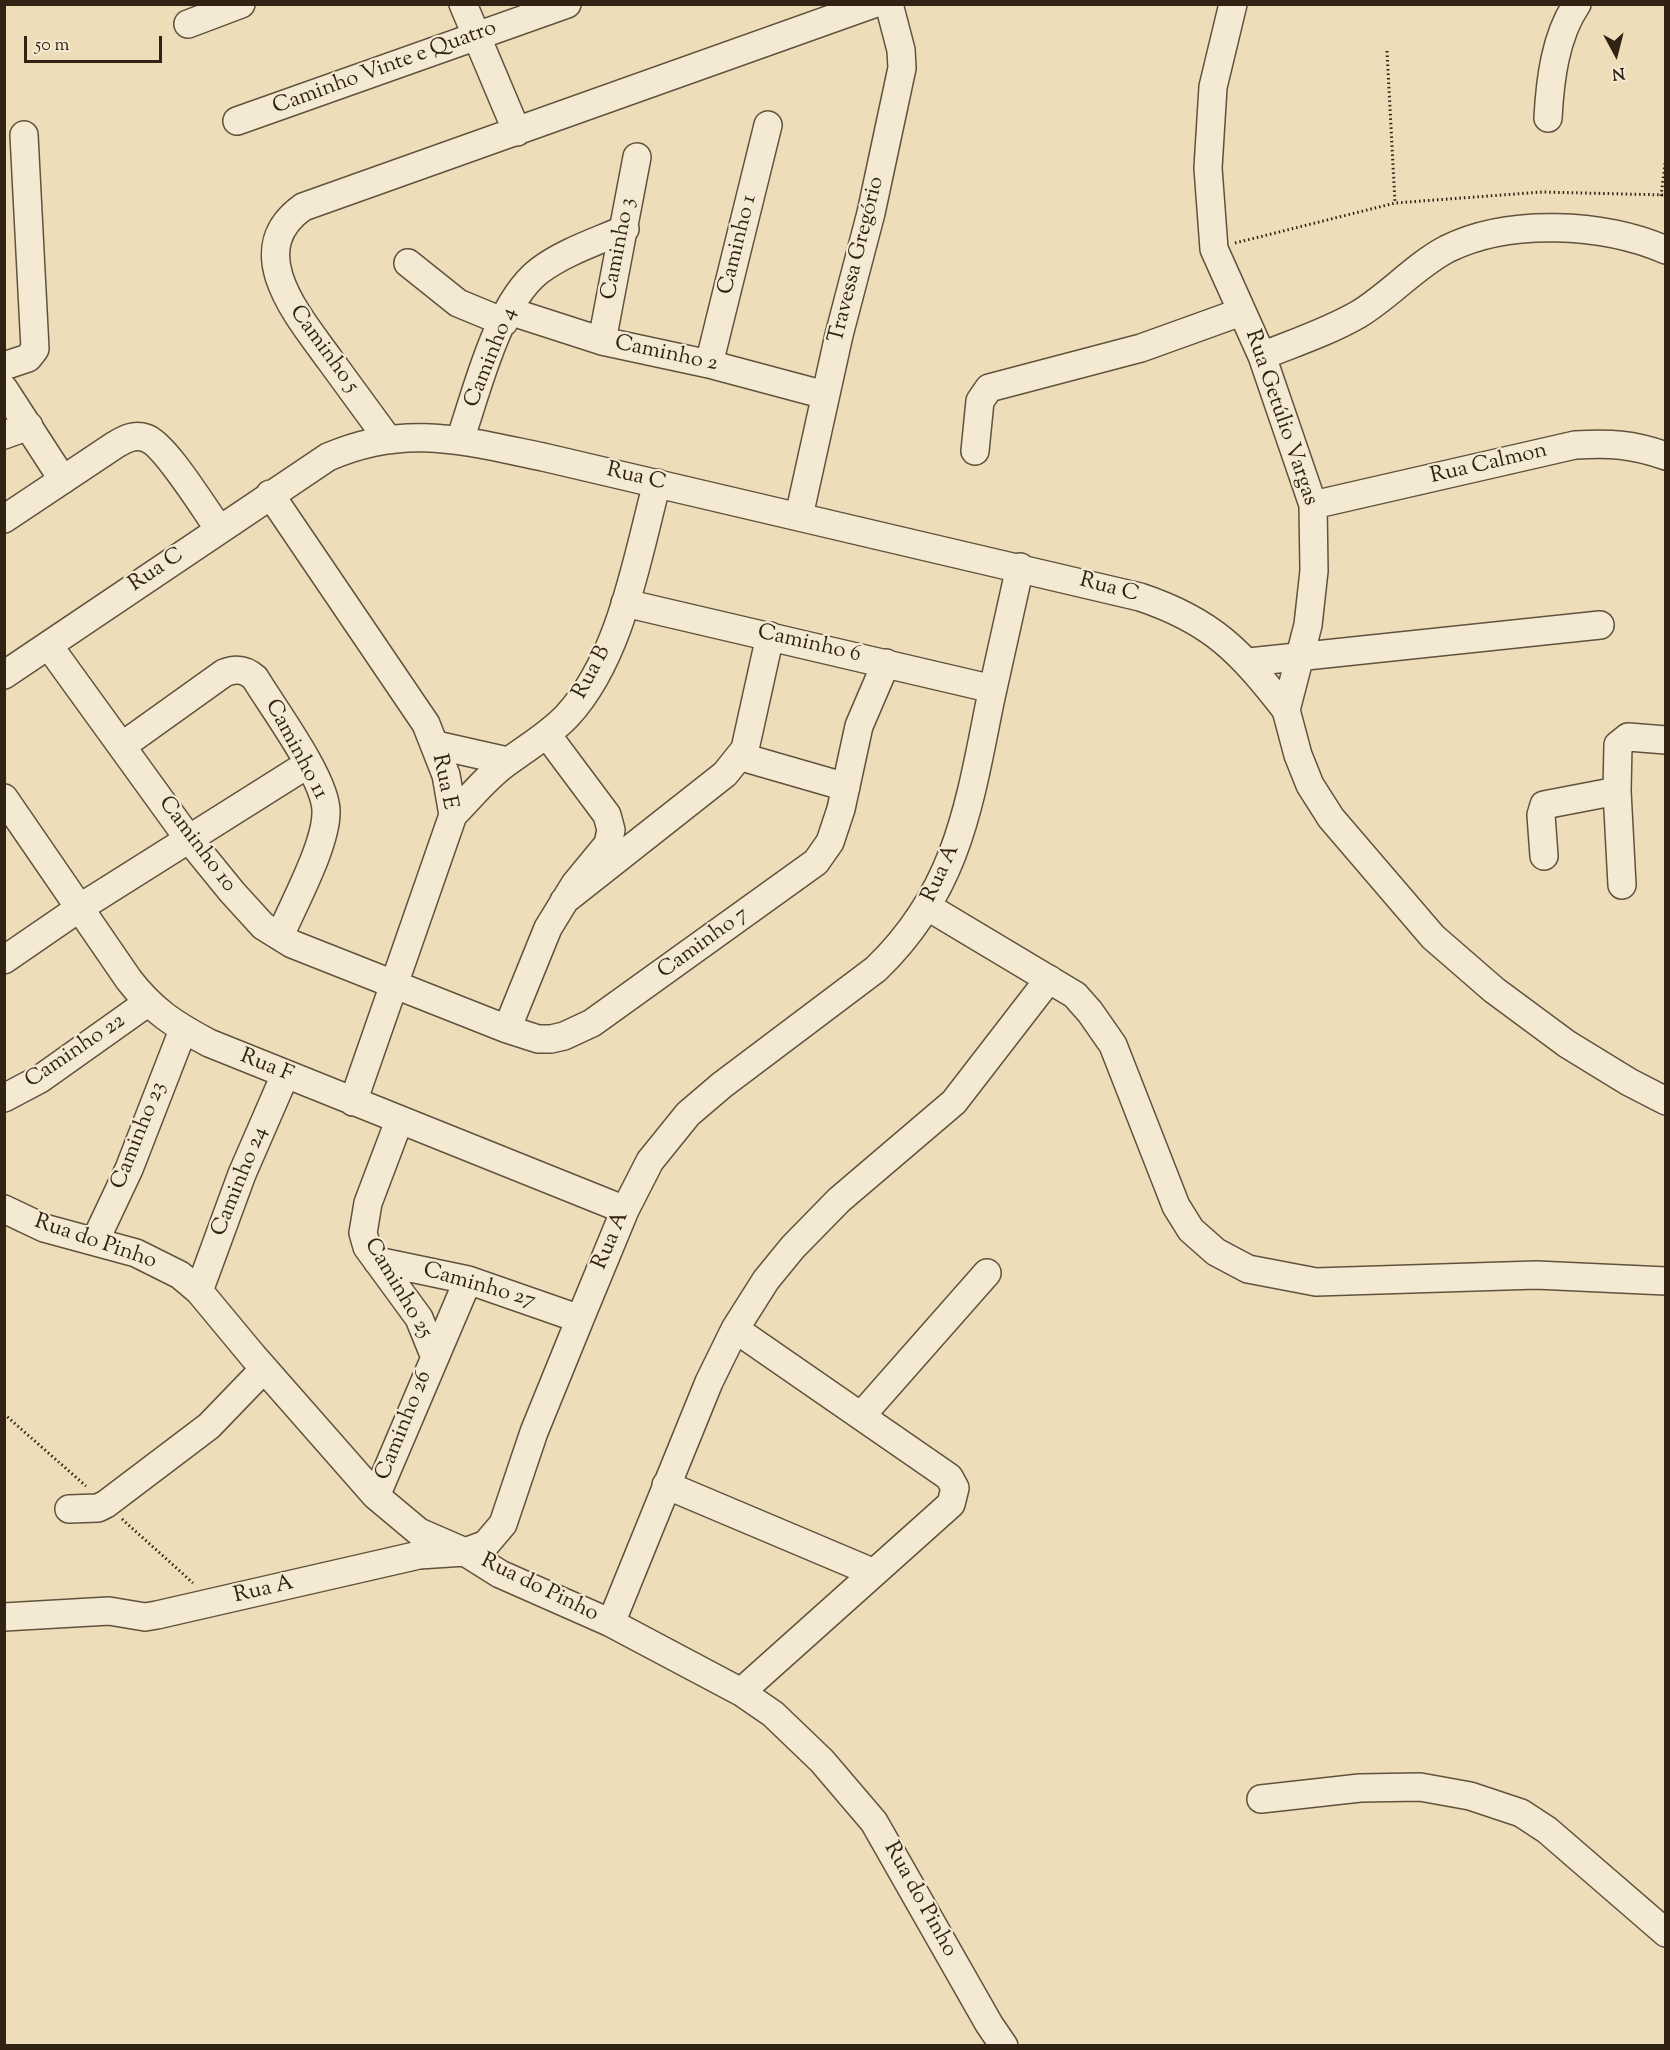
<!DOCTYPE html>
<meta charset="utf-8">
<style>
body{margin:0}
#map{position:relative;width:1670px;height:2050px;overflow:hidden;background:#eeddb9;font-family:"Sorts Mill Goudy",serif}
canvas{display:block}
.frame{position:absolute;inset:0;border:6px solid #312314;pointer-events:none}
.north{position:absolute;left:1586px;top:24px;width:60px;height:60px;-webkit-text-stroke:4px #f4e9d2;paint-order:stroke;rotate:173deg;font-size:16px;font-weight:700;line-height:24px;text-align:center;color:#312314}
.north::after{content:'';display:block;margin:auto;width:21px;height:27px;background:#312314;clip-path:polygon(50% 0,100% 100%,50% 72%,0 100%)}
.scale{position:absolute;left:24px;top:36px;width:138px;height:27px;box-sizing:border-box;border:3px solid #312314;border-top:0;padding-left:8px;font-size:18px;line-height:21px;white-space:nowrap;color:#312314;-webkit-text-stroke:4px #f4e9d2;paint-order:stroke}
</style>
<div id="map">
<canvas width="1670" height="2050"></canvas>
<div class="frame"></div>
<div class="north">N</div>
<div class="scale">50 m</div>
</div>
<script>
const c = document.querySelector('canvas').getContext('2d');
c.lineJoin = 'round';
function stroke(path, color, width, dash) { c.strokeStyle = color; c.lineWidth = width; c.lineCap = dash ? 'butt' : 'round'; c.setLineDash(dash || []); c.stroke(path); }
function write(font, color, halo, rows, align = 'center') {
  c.font = font + ' "Sorts Mill Goudy",serif'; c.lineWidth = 4.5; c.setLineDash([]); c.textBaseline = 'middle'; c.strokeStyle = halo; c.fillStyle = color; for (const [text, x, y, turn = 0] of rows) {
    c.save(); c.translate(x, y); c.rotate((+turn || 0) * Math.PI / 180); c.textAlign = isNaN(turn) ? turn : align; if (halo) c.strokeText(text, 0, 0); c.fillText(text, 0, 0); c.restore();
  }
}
const path = new Path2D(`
 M1387,51L1395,203
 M1661,196L1666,156
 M1235,243L1395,203L1542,192L1666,195
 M4,1414L86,1486
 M122,1519L193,1583`);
const minor = new Path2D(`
 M463,4L517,132
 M1233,4L1213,87L1208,168L1214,249L1262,356L1313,505L1314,571L1308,625L1286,710L1298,755L1310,785L1331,818L1433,937L1494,990L1567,1044L1629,1082L1666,1101
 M188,24L241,4
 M1548,118C1550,81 1555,36 1577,4
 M237,121L567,4
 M408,263L458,303L504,322
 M509,311L602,341L709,364L825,395
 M602,341L637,157
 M1262,356C1294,343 1328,332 1359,314C1390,295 1415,266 1447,249C1509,218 1603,223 1666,250
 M709,364L768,125
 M4,366L28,358L35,349L24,135
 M4,389L63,480
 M4,435L29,426
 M387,438C368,412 349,386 330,360C299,317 241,251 303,207L873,4
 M460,440C477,391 497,304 539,271C564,252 596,242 625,229
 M975,451L980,401L989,388L1141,348L1241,312
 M270,494L426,724L446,775L453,815L353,1102
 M1313,505L1575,445C1610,443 1632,444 1666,456
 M799,516L839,335L871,213L902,68L901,50L889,4
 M4,519L115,445C125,439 134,434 146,438C165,444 205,510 219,529
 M625,603L993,689
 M49,646L188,838L232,892L263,926L292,944L507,1029L538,1039H551L564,1036L592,1023L816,862L830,842L841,809L859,726L886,663
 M1249,662L1600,625
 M4,675L328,457C406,423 464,441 543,457L1140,597C1212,621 1240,651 1286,710
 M436,745L507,761
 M122,746L224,673C236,668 245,669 255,678C273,708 326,779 326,811C327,844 293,905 280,936
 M742,757L846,787
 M4,798L129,980C153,1011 175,1025 209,1043L625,1210
 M453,815C471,797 488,775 509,761C529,746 549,735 567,716C621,658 637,558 657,483
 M1544,856L1541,815L1544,805L1617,791
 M1622,885L1617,791L1618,745L1628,737L1666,740
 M564,901L725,774L745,749L770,636
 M928,907L1075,995L1090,1012L1113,1045L1176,1206L1191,1230L1216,1252L1248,1269L1316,1282L1536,1275L1666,1281
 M4,960L81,907L308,764
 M507,1029L548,928L575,884L608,844L611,830L607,815L548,736
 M4,1098L40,1079L147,1003
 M399,1121L368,1203L363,1233L367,1247L419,1318L434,1355
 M4,1209L44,1228L136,1253L180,1275L199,1291L253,1356L376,1496L419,1532L465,1552L500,1574L611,1623L741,1692L773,1714L822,1761L874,1822L989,2024L1004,2046
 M95,1241L129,1169L183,1030
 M377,1261L468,1280L580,1319
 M199,1291L242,1174L285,1075
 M735,1329L949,1477L955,1488L951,1504L741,1692
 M861,1416L987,1273
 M666,1485L872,1572
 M376,1496L468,1280
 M69,1509L98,1508L106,1504L209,1426L264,1369
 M4,1617L109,1611L145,1617L157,1615L419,1555L465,1552L486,1544L503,1524L534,1432L580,1319L625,1210L650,1161L688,1114L722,1085L876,969C957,891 969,807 990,702C1000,657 1010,612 1020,567
 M611,1623L709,1382L735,1329L766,1280L793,1247L839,1200L954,1102L1049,979
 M1261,1799L1360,1788L1420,1787L1470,1796L1521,1813L1547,1830L1666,1933`);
const streetNames = [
 ["Caminho Vinte e Quatro",385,69,-20],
 ["Caminho 1",739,245,-76],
 ["Caminho 3",620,249,-79],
 ["Travessa Gregório",858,260,-76],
 ["Caminho 5",323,350,54],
 ["Caminho 2",666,355,12],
 ["Caminho 4",492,358,-68],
 ["Rua Getúlio Vargas",1280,418,71],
 ["Rua Calmon",1489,465,-13],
 ["Rua C",636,478,13],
 ["Rua C",157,571,-34],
 ["Rua C",1109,589,15],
 ["Caminho 6",809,645,13],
 ["Rua B",593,673,-62],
 ["Caminho 11",295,750,62],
 ["Rua E",443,782,78],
 ["Caminho 10",196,845,53],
 ["Rua A",942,874,-65],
 ["Caminho 7",704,944,-36],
 ["Caminho 22",76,1052,-34],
 ["Rua F",266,1067,22],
 ["Caminho 23",140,1136,-68],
 ["Caminho 24",241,1182,-68],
 ["Rua A",612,1241,-67],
 ["Rua do Pinho",95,1243,19],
 ["Caminho 27",479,1287,16],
 ["Caminho 25",397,1289,59],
 ["Caminho 26",405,1426,-68],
 ["Rua do Pinho",539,1589,26],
 ["Rua A",264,1591,-13],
 ["Rua do Pinho",919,1900,61]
];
stroke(minor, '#60523d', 30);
stroke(path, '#312314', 3, [1.5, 3]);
stroke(minor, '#f4e9d2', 27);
write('22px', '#312314', '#f4e9d2', streetNames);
</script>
